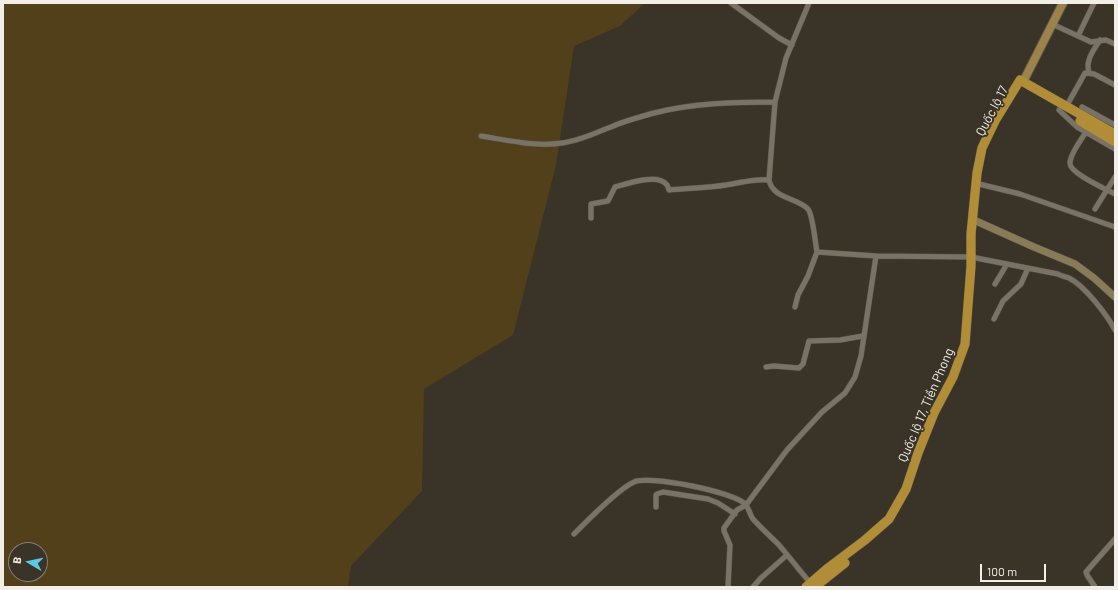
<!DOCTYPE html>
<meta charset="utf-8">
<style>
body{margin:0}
#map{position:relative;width:1118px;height:590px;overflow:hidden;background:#393328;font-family:Barlow,sans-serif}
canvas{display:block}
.frame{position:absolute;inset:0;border:4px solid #f1eee7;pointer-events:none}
.north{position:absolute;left:8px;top:542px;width:40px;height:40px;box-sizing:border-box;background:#393328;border:1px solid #837e74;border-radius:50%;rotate:279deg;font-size:11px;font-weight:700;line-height:16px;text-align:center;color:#f1eee7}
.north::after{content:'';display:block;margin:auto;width:14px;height:18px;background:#5ac8e6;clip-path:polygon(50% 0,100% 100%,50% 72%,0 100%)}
.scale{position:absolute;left:980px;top:564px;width:66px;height:18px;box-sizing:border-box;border:2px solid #f1eee7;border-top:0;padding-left:5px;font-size:12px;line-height:14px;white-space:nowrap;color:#f1eee7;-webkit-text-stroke:3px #393328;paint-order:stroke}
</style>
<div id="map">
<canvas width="1118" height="590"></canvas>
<div class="frame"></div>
<div class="north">B</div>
<div class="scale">100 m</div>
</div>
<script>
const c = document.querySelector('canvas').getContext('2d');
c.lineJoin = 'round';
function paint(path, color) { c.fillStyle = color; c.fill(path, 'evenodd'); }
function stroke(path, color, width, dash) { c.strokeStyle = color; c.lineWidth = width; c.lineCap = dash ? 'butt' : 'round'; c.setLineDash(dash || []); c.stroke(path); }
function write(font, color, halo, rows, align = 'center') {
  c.font = font + ' Barlow,sans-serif'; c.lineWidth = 4; c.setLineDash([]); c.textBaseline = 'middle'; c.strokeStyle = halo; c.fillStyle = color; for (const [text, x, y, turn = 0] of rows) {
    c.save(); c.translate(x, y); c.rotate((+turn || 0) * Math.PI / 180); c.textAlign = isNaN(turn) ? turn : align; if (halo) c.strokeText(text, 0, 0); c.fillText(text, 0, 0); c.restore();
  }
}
const green = new Path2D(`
 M3,3H645L620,26L574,46L556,165L513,335L424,389L422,491L351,566L348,587H3ZM16,550H40V574H16Z`);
const street = new Path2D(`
 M731,3L779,38L792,45
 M809,3L786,58L775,102L769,180C773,199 796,197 808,209C813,215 815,242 817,252L876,256L971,257L1058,274C1061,276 1066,277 1069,278C1085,286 1107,315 1115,330
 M1052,24L1091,42L1106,40L1115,44
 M1078,36L1094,3
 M1089,72C1085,60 1094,50 1100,40
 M1066,107L1085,73L1094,74L1115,85
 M1082,107L1115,125
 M1059,110L1077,127L1115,149
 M1086,132C1081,140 1070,154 1070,163C1069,173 1106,189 1115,194
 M481,136C507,140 535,147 562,143C579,141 595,133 611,127C624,121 640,117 654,113C693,103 735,102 775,102
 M979,184L1020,194L1115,227
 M1095,209L1115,177
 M591,218V204L608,201L615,187C626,184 657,173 666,184C668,185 668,188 669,190C688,188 707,188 726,185C741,183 754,178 769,180
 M995,284L1007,264
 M795,307L798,295L808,276L817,252
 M994,319L1003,301L1021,284L1028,268
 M766,367L774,366L799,368L803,364L809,341L840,340L863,336
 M656,507V495L657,494L663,492L708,499L718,503L735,514
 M574,534C587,521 618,489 634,482C649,475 736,492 746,505C749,509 750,515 753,519C761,528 770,536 779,545C790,558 801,572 812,585
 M728,587L730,545L724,531V528L737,510L746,505L787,450L822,412L845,393L855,377L861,356L876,256
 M753,587L761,578L787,555
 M1095,587L1087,575L1086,572L1115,539`);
const secondary = new Path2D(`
 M976,221L1034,247L1075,264L1094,278L1115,297`);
const primary = new Path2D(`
 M1023,82L1063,3`);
const highway = new Path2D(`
 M1080,121L1115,142
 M816,586L845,563
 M806,587L828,568L865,540L889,519L906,489L918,453L934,413L953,377L965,344L971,266V234L977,173L982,148L995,121L1020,80L1115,134`);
const streetNames = [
 ["Quốc lộ 17",992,111,-62],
 ["Quốc lộ 17, Tiền Phong",926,405,-67]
];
paint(green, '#51401a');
stroke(street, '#565248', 6);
stroke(secondary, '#565248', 8);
stroke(primary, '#565248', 10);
stroke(highway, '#565248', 10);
stroke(street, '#797366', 5);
stroke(secondary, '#8a7b58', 7);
stroke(primary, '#9b834a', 8);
stroke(highway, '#b18d37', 9);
write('13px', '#f1eee7', '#393328', streetNames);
</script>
